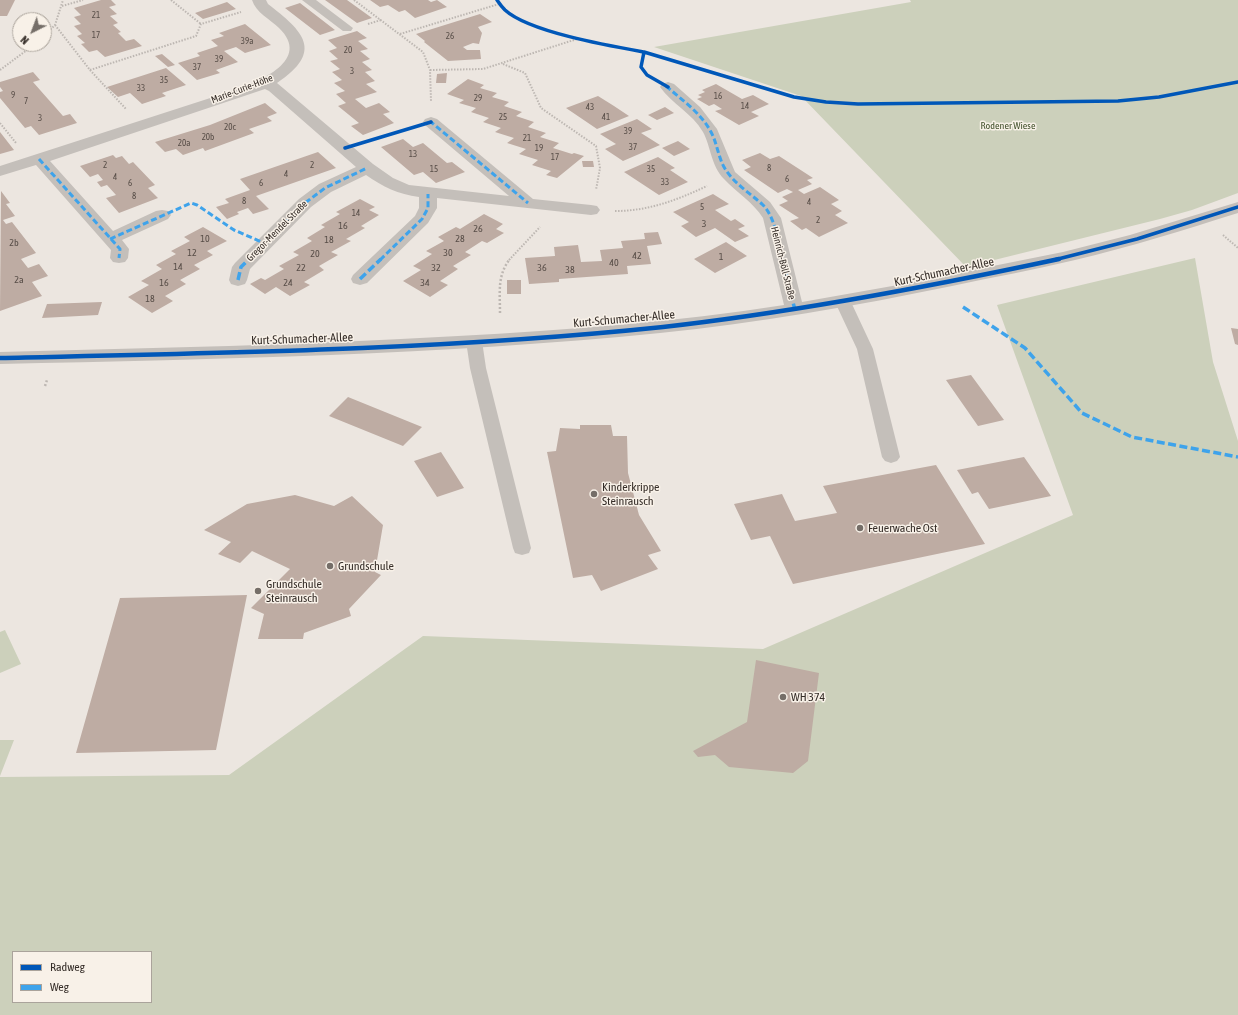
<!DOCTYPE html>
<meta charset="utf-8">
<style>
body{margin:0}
#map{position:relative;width:1238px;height:1015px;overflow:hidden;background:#ece6e0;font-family:"Asap Condensed",sans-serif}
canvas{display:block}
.legend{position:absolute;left:12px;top:951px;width:140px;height:52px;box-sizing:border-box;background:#f8f1e8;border:1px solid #aaa39b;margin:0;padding:5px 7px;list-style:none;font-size:12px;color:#352d28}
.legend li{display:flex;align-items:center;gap:8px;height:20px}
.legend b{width:20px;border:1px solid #aaa39b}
.north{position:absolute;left:12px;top:12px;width:40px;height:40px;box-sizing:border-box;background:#f8f1e8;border:1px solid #aaa39b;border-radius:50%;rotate:222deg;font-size:11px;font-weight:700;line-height:16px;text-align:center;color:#352d28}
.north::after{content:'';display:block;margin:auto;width:14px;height:18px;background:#756e68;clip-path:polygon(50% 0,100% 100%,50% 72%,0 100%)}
</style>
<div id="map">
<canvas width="1238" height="1015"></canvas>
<ul class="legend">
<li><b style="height:5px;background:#0057b8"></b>Radweg</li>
<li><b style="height:5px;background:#3ea3eb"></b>Weg</li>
</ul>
<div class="north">N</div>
</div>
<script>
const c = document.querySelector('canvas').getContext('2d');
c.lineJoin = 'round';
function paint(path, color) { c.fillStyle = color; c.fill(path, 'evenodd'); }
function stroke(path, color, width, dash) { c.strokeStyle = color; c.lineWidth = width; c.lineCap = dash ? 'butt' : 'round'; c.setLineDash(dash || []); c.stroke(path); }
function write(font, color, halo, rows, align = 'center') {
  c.font = font + ' "Asap Condensed",sans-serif'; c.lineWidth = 3; c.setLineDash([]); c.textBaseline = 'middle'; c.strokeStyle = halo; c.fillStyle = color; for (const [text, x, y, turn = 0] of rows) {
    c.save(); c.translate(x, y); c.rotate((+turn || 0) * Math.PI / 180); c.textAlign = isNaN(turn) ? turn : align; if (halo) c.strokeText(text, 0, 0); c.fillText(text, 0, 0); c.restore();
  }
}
const green = new Path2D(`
 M910,0H1238V193L1192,210L1160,219L966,267L801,96L654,47L911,2Z
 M1195,258L1213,362L1238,441V1015H0V777L229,775L423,636L763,649L1073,515L997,305ZM13,952H151V1002H13Z
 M5,630L21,664L0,673V632Z
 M0,740H14L0,776Z`);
const building = new Path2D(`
 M0,0H15L7,16H0Z
 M101,0H111L116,5L109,7L117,14L110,16L118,23L113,25L121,32L118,33L126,41L134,39L142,46L105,57L97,50L89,52L81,44L85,43L77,36L82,34L74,26L81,24L74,17L81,15L74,8Z
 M325,0H347L372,18L357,23Z
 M370,0H428L431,2L437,0L447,7L415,18L405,10L399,12L388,5L380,7Z
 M227,2L236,9L203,19L195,13Z
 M300,3L335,30L320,35L285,8Z
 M480,14L492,22L478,27L482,33L479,44L473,43L463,47L467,50H480L481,59L448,61L424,42L425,41L416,34Z
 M245,24L271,45L245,53L236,47L224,51L238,62L216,70L220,73L197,80L178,63L200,56L197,53L218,46L211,40L224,36L219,33Z
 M357,31L367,38L358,41L368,49L360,51L370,59L362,62L372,70L365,72L375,81L366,84L377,92L355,99L366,108L379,103L390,112L383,114L394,123L363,135L351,126L359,123L338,106L346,103L336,94L345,91L334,83L342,80L332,72L340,69L330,61L338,59L329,51L337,48L328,40Z
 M162,54L175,65L168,67L155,56Z
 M166,68L186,85L162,93L166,96L142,104L130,93L118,97L107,87Z
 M33,72L40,80L33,82L63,116L70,114L77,123L39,135L31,126L25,128L0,98V92L3,91L0,87V82Z
 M447,73L446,83H436L437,74Z
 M468,79L484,85L480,88L497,93L492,97L509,102L504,106L522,112L516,116L534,122L528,127L546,133L540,137L559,143L553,148L572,154L574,153L584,156L557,178L546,175L551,171L532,165L538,160L519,154L526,149L507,143L514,138L495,132L501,128L483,122L489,118L471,112L476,108L459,103L464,100L447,94Z
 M716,84L742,99L753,95L769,104L751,112L759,116L739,125L715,111L722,109L714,104L709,106L697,99L702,97L698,95L705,92L702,90Z
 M598,96L614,106L629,116L597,129L566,108Z
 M265,103L277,113L267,117L272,121L249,129L254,133L205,151L203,148L183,155L176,149L165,152L155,142L210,125Z
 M665,107L674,113L657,120L648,115Z
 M637,119L652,129L641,133L660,145L623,161L605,149L616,144L600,134Z
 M0,132L14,150L0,154Z
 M403,139L413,147L423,143L447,163L452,162L465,172L436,183L423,172L414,175L381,147Z
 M678,141L690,149L674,156L662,148Z
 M318,152L336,168L256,196L269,209L253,214L248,208L237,212L239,214L227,219L216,207L229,203L225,199L250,190L240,179Z
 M760,153L770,159L779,156L813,178L807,180L812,184L798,190L804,194L820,187L839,200L831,204L842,211L835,215L848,223L819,237L806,228L802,230L790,221L799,218L779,205L788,201L782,197L793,192L787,189L778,193L744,170L751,167L742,160Z
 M113,155L116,158L122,156L129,164L133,162L155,185L148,188L158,198L119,213L106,198L116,195L107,185L101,187L97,182L103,180L98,174L90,177L80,166Z
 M658,157L675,168L670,170L688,182L659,195L624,172Z
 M582,161H593L594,167H583Z
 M1,191L10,203L6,204L15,216L3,220L6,224L12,222L36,253L21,259L28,268L39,264L48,276L32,282L42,296L0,311Z
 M713,194L729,204L715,210L731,221L735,219L745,226L738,229L749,236L735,242L715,228L696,237L681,226L689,222L673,212Z
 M360,199L375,207L369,210L379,215L361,226L365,228L346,239L351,241L331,252L338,255L319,266L324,270L304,282L310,285L290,296L276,287L265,294L250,284L261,278L265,280L284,269L279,266L299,255L293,252L312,241L307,238L325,227L321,225L340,214L336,212Z
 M484,214L503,224L496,229L504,233L487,243L482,241L465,252L471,255L453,266L458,269L440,281L448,285L430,297L403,281L421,270L413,266L432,254L426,251L444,241L438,237L456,227L460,229Z
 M203,227L227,241L207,251L213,255L194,265L200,269L180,280L186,284L165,296L173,301L152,313L128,297L149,285L141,281L162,269L156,265L176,254L171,251L190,241L184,237Z
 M658,232L662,244L647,246L651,264L627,266L628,274L559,279V282L529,284L525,258L555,256L554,247L578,245L581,262L602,261L600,250L623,248L621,241L645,239L644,233Z
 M726,242L747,256L715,273L694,259Z
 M507,280H521V294H507Z
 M102,302L98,315L42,318L47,304Z
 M1231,328L1238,329V345L1235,344Z
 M971,375L1004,420L978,426L946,380Z
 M348,397L422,427L403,446L329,416Z
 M580,425H611L613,436H627L628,473L639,515L661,551L648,555L658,569L601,591L592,575L573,578L547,452L556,451L560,428L580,429Z
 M441,452L464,488L437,497L414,461Z
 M1024,457L1051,496L989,509L978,492L972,494L957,470Z
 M936,465L985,544L793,584L770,536L751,540L734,504L782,494L795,521L837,513L823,486Z
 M295,495L334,506L352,496L383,525L375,572L381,575L349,609L351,616L304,633L303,639H258L264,614L251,608L290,569L252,551L240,563L218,554L231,542L204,530L247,504Z
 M247,595L216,750L76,753L120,598Z
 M756,660L819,673L808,761L793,773L729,767L715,755L698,757L693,751L747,722Z`);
const pathFar1 = new Path2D(`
 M171,0L201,24
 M354,0L423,52L430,70L431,101
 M62,6L83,0
 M368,24L381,20
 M55,25L90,70L126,109
 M400,34L499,4
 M44,36L55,25L63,0
 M503,64L525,73L541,108L596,146L600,168L596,190
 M0,70L35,44
 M90,70L196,36L201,24L241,12
 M430,70L483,69L577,39
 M0,123L16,143
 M615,211C649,211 677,200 707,186
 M1223,235L1238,248
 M509,260L540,227`);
const path = new Path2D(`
 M500,313C500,293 497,275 510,259
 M45,386L47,380`);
const lane = new Path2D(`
 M302,0H316L353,28L351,31H343Z
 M843,297L848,299L851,302L873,349L900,457L897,461L891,463L885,461L882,457L857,349L835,302L838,299Z
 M474,336L480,337L482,341L486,368L531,548L529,553L522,555L515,553L513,548L470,368L466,341L468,337Z`);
const street = new Path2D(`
 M252,0H266L268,4C303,31 325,51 277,83L373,164L393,178L409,185L509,196L425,125L423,122L425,119L431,117L437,119L533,199L591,205L597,206L600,210L597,214L591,215L437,198V208L428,223L367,283L360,285L353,283L351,279L353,275L415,216L419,208V197C398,194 383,187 366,175L331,192L311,207L250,269L247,280L245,284L238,286L231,284L229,280L232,267L235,263L299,199L319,184L356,167L269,91L265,89L50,161L113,231L156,211L162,210L168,211L171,215L168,219L122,240L129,249L128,258L125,262L119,263L113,262L110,258L111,250L36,165L0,176V166L235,90C260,81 312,60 279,28C270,19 256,13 252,0Z
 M668,82L674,84L700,107L717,129L735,172L770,202L781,218L802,302L898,285L1063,252L1130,235L1238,202V213C1184,230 1130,247 1075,260C1034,270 993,277 952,286C855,306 758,323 660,333C441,355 220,359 0,364V352C153,348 305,345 458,336C567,330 676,322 784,305L763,218C753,202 737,193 724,179C711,166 711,147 703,132C692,113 672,104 660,87L662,84Z`);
const quietFar1 = new Path2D(`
 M666,86C682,100 701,113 711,132C717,143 718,156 724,167C733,183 750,193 763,205C776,219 778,242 782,260
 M429,123L431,122L528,203
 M39,159L120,249L119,258
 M110,239L191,203L197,205L234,230L264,243
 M248,260L305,203L325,188L367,168
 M380,260L422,219L428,208V194`);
const quiet = new Path2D(`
 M782,259L795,310
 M360,279L381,259
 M238,280L241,267L249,259
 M963,307L1025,348L1082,413L1132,437L1238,457`);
const cyclewayFar1 = new Path2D(`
 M497,0C499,3 502,7 505,10C529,32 610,46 644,52L641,67L647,75L668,87
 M644,52L794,97L826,102L858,104L1118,101L1159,97L1238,82
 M345,148L431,122
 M1054,260L1137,239L1238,207`);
const cycleway = new Path2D(`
 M0,358C221,353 443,350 663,327C796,312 928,287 1059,259`);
const markers = [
 [594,494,4,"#756e68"],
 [860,528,4,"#756e68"],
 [330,566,4,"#756e68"],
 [258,591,4,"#756e68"],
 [783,697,4,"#756e68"]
];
const farNumbernames = [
 ["21",96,15],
 ["17",96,35],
 ["26",450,36],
 ["39a",247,41],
 ["20",348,50],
 ["39",219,59],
 ["37",197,67],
 ["3",352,71],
 ["35",164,80],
 ["33",141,88],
 ["9",13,95],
 ["16",718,96],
 ["29",478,98],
 ["7",26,101],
 ["14",745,106],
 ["43",590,107],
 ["25",503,117],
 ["41",606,117],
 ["3",40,118],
 ["20c",230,127],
 ["39",628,131],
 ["20b",208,137],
 ["21",527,138],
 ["20a",184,143],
 ["37",633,147],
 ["19",539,148],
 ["13",413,154],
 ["17",555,157],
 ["2",105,165],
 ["2",312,165],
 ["8",769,168],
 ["15",434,169],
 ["35",651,169],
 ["4",286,174],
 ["4",115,177],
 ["6",787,179],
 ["33",665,182],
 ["6",130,183],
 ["6",261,183],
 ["8",134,196],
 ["8",244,201],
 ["4",809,202],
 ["5",702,207],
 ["14",356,213],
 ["2",818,220]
];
const farStreetnames = [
 ["Marie-Curie-Höhe",242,89,-21],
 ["Gregor-Mendel-Straße",277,231,-45],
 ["Heinrich-Böll-Straße",783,263,76]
];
const farParknames = [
 ["Rodener Wiese",1008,126]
];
const numberNames = [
 ["3",704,224],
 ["16",343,226],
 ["26",478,229],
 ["10",205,239],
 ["28",460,239],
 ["18",329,240],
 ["2b",14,243],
 ["12",192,253],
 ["30",448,253],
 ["20",315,254],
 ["42",637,256],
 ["1",721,257],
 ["40",614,263],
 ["14",178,267],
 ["22",301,268],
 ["32",436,268],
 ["36",542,268],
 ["38",570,270],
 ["2a",19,280],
 ["16",164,283],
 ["24",288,283],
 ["34",425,283],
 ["18",150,299]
];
const streetNames = [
 ["Kurt-Schumacher-Allee",944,272,-12],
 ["Kurt-Schumacher-Allee",624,319,-5],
 ["Kurt-Schumacher-Allee",302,339,-2]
];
const poiNames = [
 ["Kinderkrippe",602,487],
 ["Steinrausch",602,501],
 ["Feuerwache Ost",868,528],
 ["Grundschule",338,566],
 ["Grundschule",266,584],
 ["Steinrausch",266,598],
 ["WH 374",791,697]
];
paint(green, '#ccd0bb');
paint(building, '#beaca3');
stroke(pathFar1, '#bdb7b2', 2, [1.5, 1.5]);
stroke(path, '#bdb7b2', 2.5, [2, 2]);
paint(lane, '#c4bfba');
paint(street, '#c4bfba');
stroke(quietFar1, '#3ea3eb', 3, [6, 3]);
stroke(quiet, '#3ea3eb', 3.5, [8, 3.5]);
stroke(cyclewayFar1, '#0057b8', 3.5);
stroke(cycleway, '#0057b8', 4.5);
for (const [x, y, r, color] of markers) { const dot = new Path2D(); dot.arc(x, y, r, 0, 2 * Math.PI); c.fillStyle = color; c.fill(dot); stroke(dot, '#f8f1e8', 1.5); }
write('9px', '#574d47', null, farNumbernames);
write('10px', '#352d28', '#f8f1e8', farStreetnames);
write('10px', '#43522d', '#f8f1e8', farParknames);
write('10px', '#574d47', null, numberNames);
write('12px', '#352d28', '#f8f1e8', streetNames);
write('12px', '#352d28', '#f8f1e8', poiNames, 'left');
</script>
